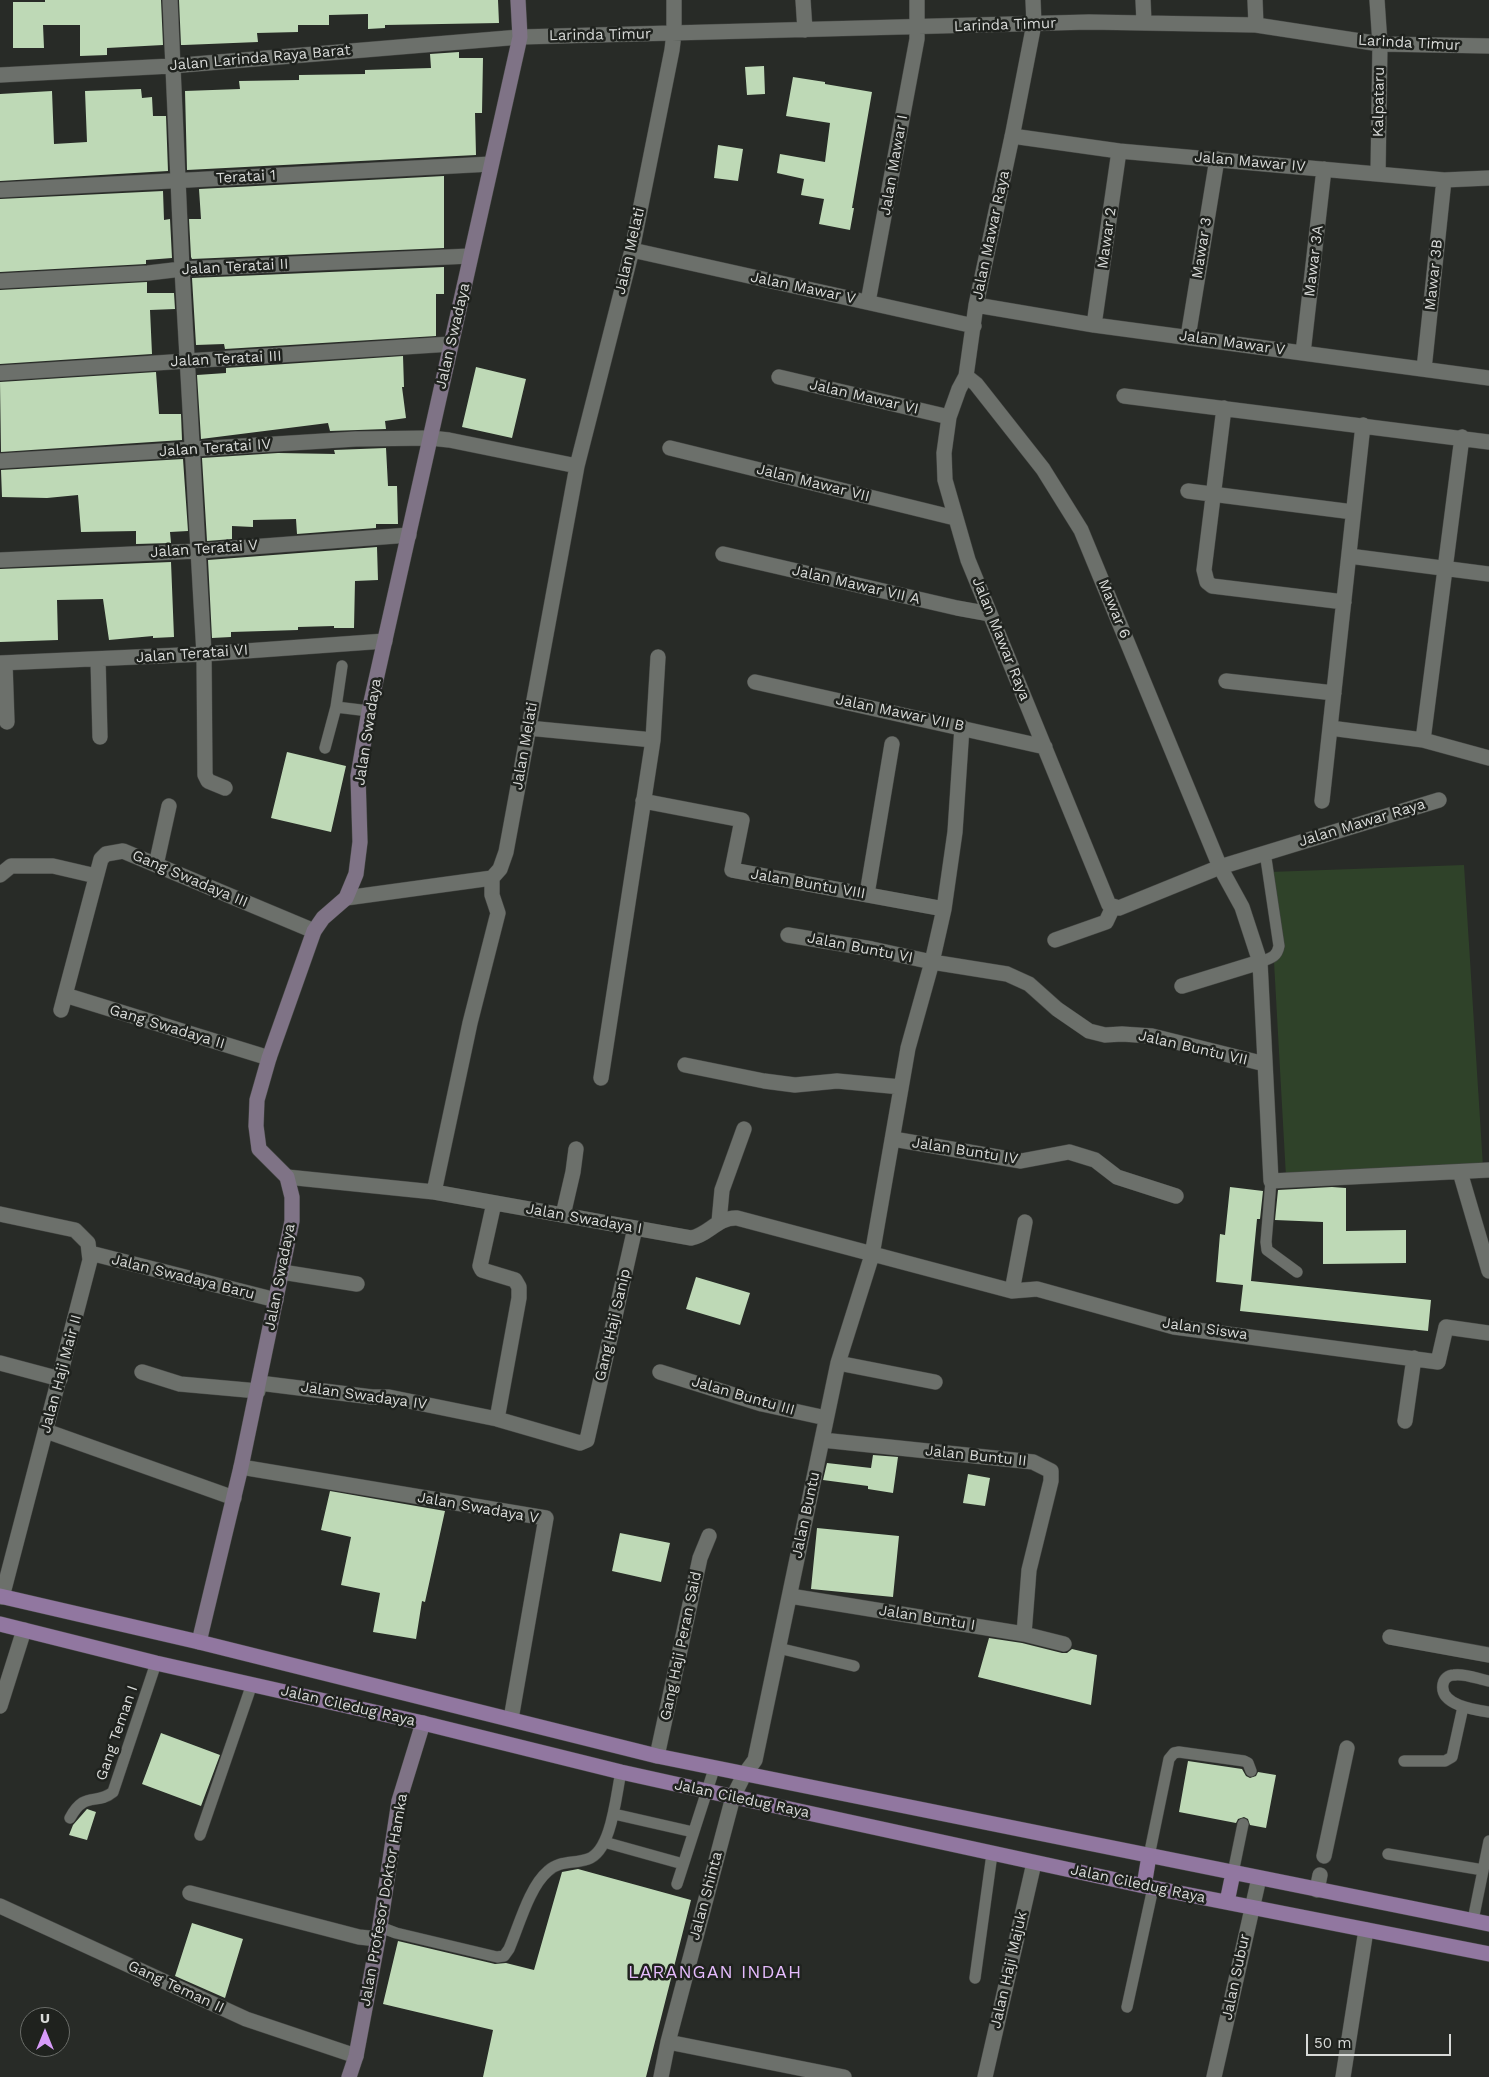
<!DOCTYPE html>
<style>
body{margin:0}
#map{position:relative;width:1489px;height:2077px;overflow:hidden;background:#282b27;font-family:"Work Sans",sans-serif}
canvas{display:block}
.north{position:absolute;left:20px;top:2007px;width:50px;height:50px;box-sizing:border-box;background:#1f221e;border:1px solid #696c68;border-radius:50%;rotate:0deg;font-size:14px;font-weight:700;line-height:20px;text-align:center;color:#d8dad8}
.north::after{content:'';display:block;margin:auto;width:18px;height:22px;background:#d79bf9;clip-path:polygon(50% 0,100% 100%,50% 72%,0 100%)}
.scale{position:absolute;left:1306px;top:2034px;width:145px;height:22px;box-sizing:border-box;border:2px solid #d8dad8;border-top:0;padding-left:6px;font-size:15px;line-height:18px;white-space:nowrap;color:#d8dad8;-webkit-text-stroke:4px #1f221e;paint-order:stroke}
</style>
<div id="map">
<canvas width="1489" height="2077"></canvas>
<div class="north">U</div>
<div class="scale">50 m</div>
</div>
<script>
const c = document.querySelector('canvas').getContext('2d');
c.lineJoin = 'round';
function paint(path, color) { c.fillStyle = color; c.fill(path, 'evenodd'); }
function stroke(path, color, width, dash) { c.strokeStyle = color; c.lineWidth = width; c.lineCap = dash ? 'butt' : 'round'; c.setLineDash(dash || []); c.stroke(path); }
function write(font, color, halo, rows, align = 'center') {
  c.font = font + ' "Work Sans",sans-serif'; c.lineWidth = 5; c.setLineDash([]); c.textBaseline = 'middle'; c.strokeStyle = halo; c.fillStyle = color; for (const [text, x, y, turn = 0] of rows) {
    c.save(); c.translate(x, y); c.rotate((+turn || 0) * Math.PI / 180); c.textAlign = isNaN(turn) ? turn : align; if (halo) c.strokeText(text, 0, 0); c.fillText(text, 0, 0); c.restore();
  }
}
const green = new Path2D(`
 M1464,865L1483,1167L1286,1177L1269,872Z`);
const building = new Path2D(`
 M45,0H161L163,45L107,48V55L80,56V25H43L44,48H13V2H45Z
 M179,0H498L499,23L385,25V28L368,29V14L329,15V25H298V32L257,33L258,42L184,45H181Z
 M459,52V58H483L482,113H475L476,155L187,170L185,91L240,89L239,81L299,80V75L365,74V70L431,68L430,54Z
 M764,66L765,94L747,95L745,67Z
 M793,77L825,82V84L872,92L852,208H854L850,230L819,224L824,199L801,195L804,179L777,173L780,154L825,162L830,123L786,116Z
 M141,89L142,98L152,97L153,116H166L168,171L0,181V94L52,91L54,144L87,142L85,91Z
 M718,145L743,149L738,181L714,178Z
 M444,176V248L192,259L191,257L189,219H201L199,189Z
 M163,191L164,220L170,219L172,258L146,260V264L0,272V199Z
 M444,267V294H436V336L225,349L224,344L196,345L192,278Z
 M147,282V293H174L175,309L150,310L152,354L0,364V290Z
 M403,356L404,387H402L406,418L385,421L386,429L330,431L328,423L201,439L197,375L226,373V368Z
 M476,367L526,379L512,438L462,427Z
 M156,372L159,414H181L182,440L1,452L0,382Z
 M386,448L388,486H397L398,524H376V528L297,534L296,519L253,520V527L232,526V539L207,541L202,458L278,453L335,454L334,450Z
 M183,459L188,531L170,532L171,543L136,544V531L81,532L78,495L47,498L2,497L1,470Z
 M377,547L378,580L355,581L354,628H334V626L298,627V630L231,632V637L212,638L208,560Z
 M171,562L174,637L153,638V636L109,640L103,599L57,600L58,640L0,642V569Z
 M287,752L346,766L331,832L271,818Z
 M1230,1187L1263,1191L1260,1219H1257L1251,1281L1431,1300L1428,1331L1240,1311L1243,1285L1216,1282L1220,1234L1225,1235Z
 M1332,1187L1346,1188V1231L1406,1230V1263L1323,1264V1222L1275,1220L1278,1190Z
 M696,1277L750,1293L740,1325L686,1309Z
 M873,1455L898,1457L893,1493L868,1489V1486L823,1480L827,1463L871,1468Z
 M968,1474L990,1478L985,1506L963,1503Z
 M330,1491L445,1511L425,1602L422,1601L416,1639L373,1632L380,1593L341,1585L351,1537L321,1530Z
 M817,1528L899,1536L893,1597L811,1589Z
 M620,1533L670,1543L661,1582L612,1571Z
 M989,1638L1022,1643L1062,1653H1067L1072,1649L1097,1655L1091,1705L978,1677Z
 M161,1733L220,1755L201,1806L142,1784Z
 M1188,1761L1242,1769L1246,1776L1250,1778L1256,1776L1258,1772L1276,1775L1266,1828L1250,1825L1248,1819L1244,1817L1238,1819L1236,1823L1179,1812Z
 M87,1809L96,1812L87,1840L69,1835L73,1825Z
 M578,1869L691,1900L646,2077H483L493,2030L383,2004L398,1941L495,1964L506,1963L534,1970L562,1872Z
 M192,1923L243,1939L225,1998L175,1976Z`);
const lane = new Path2D(`
 M336,707L342,666
 M325,748L336,707L369,711
 M1260,962C1271,958 1277,957 1279,946L1265,852
 M1271,1181L1266,1242L1267,1250L1297,1272
 M778,1648L854,1666
 M1489,1681C1478,1679 1464,1673 1454,1675C1448,1675 1444,1679 1443,1684C1439,1705 1475,1710 1489,1712
 M1404,1761H1445L1452,1757L1463,1707
 M614,1814L693,1832
 M70,1818C85,1790 96,1806 113,1792L156,1663
 M200,1835L252,1684
 M604,1842L683,1864
 M1388,1854L1483,1870
 M1149,1856L1169,1759L1174,1753L1179,1752L1244,1761L1248,1763L1251,1771
 M1233,1873L1243,1824
 M677,1884L714,1769
 M1473,1920L1489,1841
 M380,1927L396,1933L497,1957L504,1956L509,1949C519,1926 529,1887 548,1871C560,1860 574,1864 588,1859C612,1851 616,1794 621,1772
 M975,1978L992,1854
 M1127,2007L1153,1888`);
const street = new Path2D(`
 M170,0L182,269L204,654L205,775L208,781L225,788
 M803,0L805,30
 M1033,0L1034,24L1013,132L976,305L966,376L959,389L949,417L944,453L945,480L968,560L1109,905L1119,908L1220,867L1439,800
 M1143,0L1144,22
 M1255,0L1256,25
 M1377,0L1380,44L1378,174
 M0,75L171,66L520,37L1089,22L1256,25L1380,44L1489,46
 M1012,136L1119,151L1444,180L1489,178
 M0,190L491,164
 M632,250L974,326
 M0,281L148,273L182,269L470,256
 M868,302L917,39V0
 M976,305L1094,325L1489,378
 M1094,325L1119,151
 M1188,337L1217,159
 M1303,353L1324,169
 M1424,369L1444,180
 M0,373L451,344
 M966,376L976,384L1043,469L1081,530L1220,867L1242,907L1260,962L1271,1181L1489,1170
 M779,377L949,417
 M1124,396L1489,442
 M1224,408L1204,570L1207,582L1212,586L1344,602
 M670,448L955,518
 M0,461L356,439L430,438L449,440L577,466
 M1188,491L1353,512
 M723,554L957,608L990,614
 M1349,556L1489,574
 M0,560L198,551L409,535
 M98,659L100,737
 M0,663L204,654L385,641
 M5,663L7,722
 M1226,681L1334,693
 M755,682L1045,747
 M528,728L653,740L658,657
 M1330,728L1423,740L1489,758
 M1423,740L1462,437
 M643,801L742,820L732,870L944,909
 M1322,801L1363,425
 M156,865L169,806
 M0,875L11,866H53L96,876
 M867,894L892,744
 M346,898L492,878L500,869L506,852L577,466L632,250L672,50L674,33V0
 M788,935L872,949L932,962L1007,974L1029,984L1057,1009L1089,1031L1105,1035L1122,1034L1152,1036L1265,1064
 M1055,940L1106,922L1113,907
 M1182,986L1260,962
 M65,995L269,1058
 M61,1010L101,859L106,854L123,851L314,931
 M685,1065L764,1081L795,1085L837,1081L901,1087
 M601,1078L653,740
 M893,1139L1021,1161L1069,1152L1095,1160L1117,1177L1176,1196
 M1460,1172L1489,1271
 M287,1177L434,1192L691,1238C709,1235 717,1217 737,1218L1012,1291L1037,1289L1174,1327L1438,1362L1446,1327L1489,1333
 M434,1192L470,1023L498,913L492,895V878
 M494,1203L480,1266L482,1270L515,1280L519,1287V1298L497,1419
 M0,1214L75,1230L88,1243L90,1260L2,1597
 M563,1215L573,1172L576,1149
 M719,1222L722,1190L744,1129
 M90,1253L276,1300
 M282,1272L357,1284
 M1012,1291L1025,1222
 M0,1363L60,1379
 M838,1363L935,1382
 M142,1372L180,1384L258,1391
 M660,1372L762,1404L826,1418
 M259,1383L372,1397H389L497,1419L580,1443L587,1440L635,1228
 M1405,1421L1414,1358
 M46,1431L234,1498
 M822,1440L1033,1462L1051,1471V1481L1029,1570L1024,1634
 M241,1467L546,1518L511,1719
 M790,1596L1024,1634L1064,1644
 M1390,1637L1489,1655
 M0,1706L24,1630
 M657,1756L700,1558L709,1536
 M1324,1856L1347,1748
 M1317,1890L1320,1875
 M190,1893L359,1937L378,1939
 M0,1906L246,2019L356,2056
 M668,2042L844,2077
 M661,2077L668,2042L733,1797L744,1775L755,1760L838,1363L872,1255L908,1048L932,962L944,909L955,832L962,727
 M985,2077L1034,1863
 M1214,2077L1259,1878
 M1343,2077L1366,1930`);
const secondary = new Path2D(`
 M199,1642L241,1467L292,1221V1197L287,1177L259,1149L256,1126L257,1100L269,1058L314,931L323,918L346,898L356,874L360,842L358,776L369,711L520,37L518,0
 M349,2077L356,2056L378,1939L399,1801L423,1723`);
const primary = new Path2D(`
 M0,1596L199,1642L657,1756L1489,1924
 M0,1624L156,1663L423,1723L621,1772L707,1791L1144,1886L1489,1954
 M1144,1886L1149,1856
 M1227,1902L1233,1873`);
const streetNames = [
 ["Larinda Timur",1005,25,-2],
 ["Larinda Timur",600,35,-1],
 ["Larinda Timur",1409,43,3],
 ["Jalan Larinda Raya Barat",260,58,-5],
 ["Kalpataru",1379,102,-89],
 ["Jalan Mawar IV",1250,162,5],
 ["Jalan Mawar I",894,165,-80],
 ["Teratai 1",246,177,-3],
 ["Jalan Mawar Raya",991,235,-78],
 ["Mawar 2",1107,238,-82],
 ["Mawar 3",1202,248,-81],
 ["Jalan Melati",630,251,-77],
 ["Mawar 3A",1314,261,-83],
 ["Jalan Teratai II",235,267,-3],
 ["Mawar 3B",1434,275,-84],
 ["Jalan Mawar V",803,288,12],
 ["Jalan Swadaya",453,336,-77],
 ["Jalan Mawar V",1232,343,8],
 ["Jalan Teratai III",226,359,-3],
 ["Jalan Mawar VI",864,397,13],
 ["Jalan Teratai IV",215,448,-4],
 ["Jalan Mawar VII",813,483,14],
 ["Jalan Teratai V",204,549,-4],
 ["Jalan Mawar VII A",856,585,13],
 ["Mawar 6",1114,609,68],
 ["Jalan Mawar Raya",1001,639,68],
 ["Jalan Teratai VI",192,654,-4],
 ["Jalan Mawar VII B",900,713,12],
 ["Jalan Swadaya",368,732,-81],
 ["Jalan Melati",525,746,-80],
 ["Jalan Mawar Raya",1362,823,-17],
 ["Gang Swadaya III",190,879,23],
 ["Jalan Buntu VIII",808,884,10],
 ["Jalan Buntu VI",860,948,11],
 ["Gang Swadaya II",167,1027,17],
 ["Jalan Buntu VII",1193,1048,13],
 ["Jalan Buntu IV",965,1151,9],
 ["Jalan Swadaya I",584,1219,10],
 ["Jalan Swadaya Baru",183,1277,14],
 ["Jalan Swadaya",280,1277,-79],
 ["Gang Haji Sanip",613,1325,-77],
 ["Jalan Siswa",1205,1329,8],
 ["Jalan Haji Mair II",61,1374,-75],
 ["Jalan Swadaya IV",364,1396,8],
 ["Jalan Buntu III",743,1396,16],
 ["Jalan Buntu II",976,1456,6],
 ["Jalan Swadaya V",478,1508,10],
 ["Jalan Buntu",806,1515,-78],
 ["Jalan Buntu I",927,1618,9],
 ["Gang Haji Peran Said",681,1646,-78],
 ["Jalan Ciledug Raya",348,1706,13],
 ["Gang Teman I",117,1733,-71],
 ["Jalan Ciledug Raya",742,1799,12],
 ["Jalan Ciledug Raya",1138,1884,12],
 ["Jalan Shinta",706,1896,-75],
 ["Jalan Profesor Doktor Hamka",384,1900,-80],
 ["Jalan Haji Majuk",1009,1970,-77],
 ["Jalan Subur",1236,1977,-78],
 ["Gang Teman II",176,1987,25]
];
const quarterNames = [
 ["LARANGAN INDAH",715,1973]
];
paint(green, '#2f4229');
paint(building, '#bed9b6');
stroke(lane, '#454744', 12);
stroke(street, '#454744', 16);
stroke(secondary, '#454744', 16);
stroke(primary, '#454744', 16);
stroke(lane, '#6c706b', 11);
stroke(street, '#6c706b', 15);
stroke(secondary, '#7f7386', 15);
stroke(primary, '#9177a0', 15);
write('15px', '#d8dad8', '#1f221e', streetNames);
c.letterSpacing = '1px';
write('18px', '#e5bbfd', '#1f221e', quarterNames);
c.letterSpacing = '0px';
</script>
